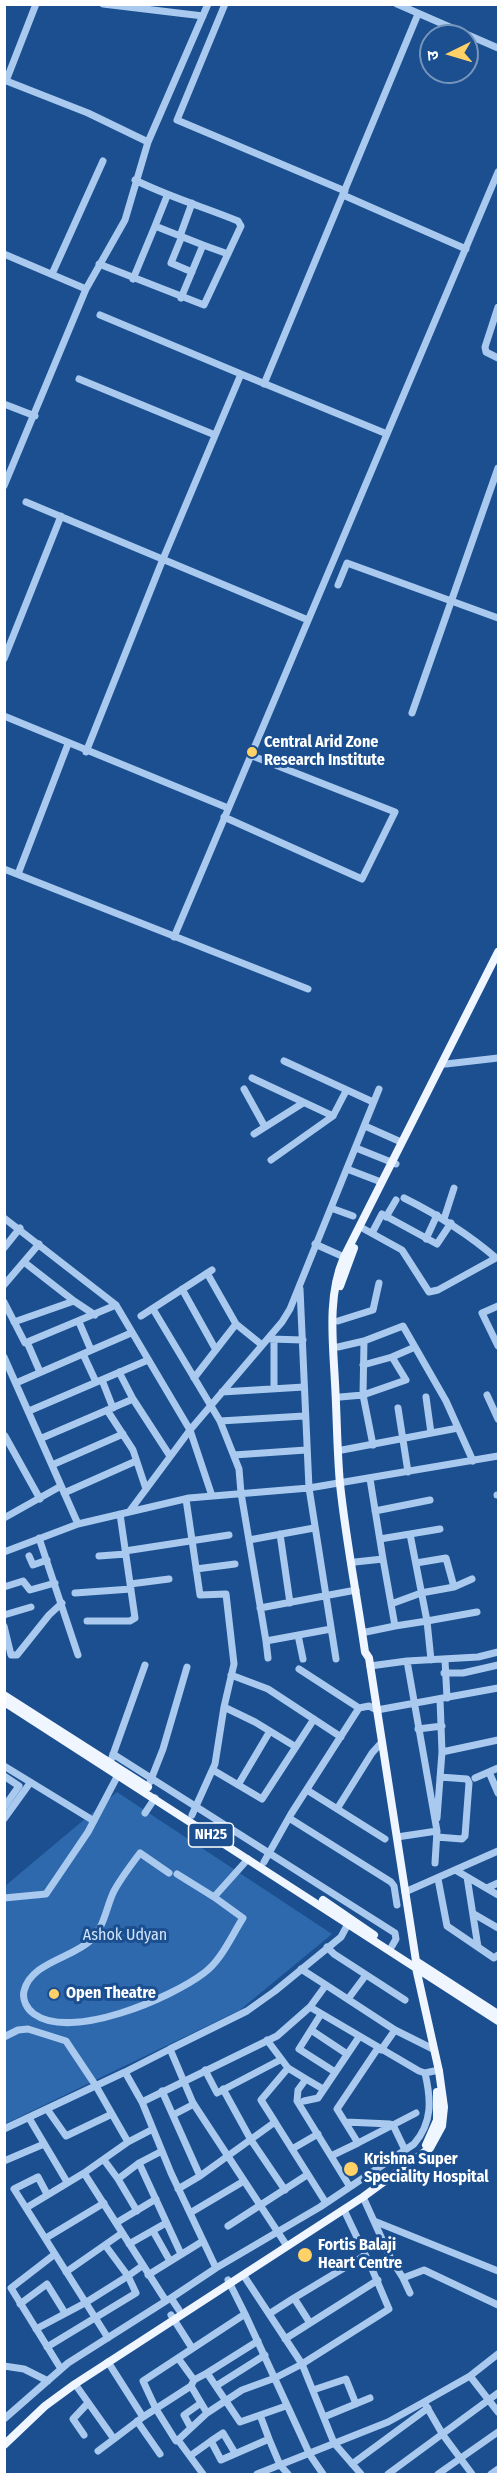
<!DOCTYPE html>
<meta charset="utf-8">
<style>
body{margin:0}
#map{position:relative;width:503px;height:2479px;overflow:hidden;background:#1b4f8f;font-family:"Fira Sans Condensed","Noto Sans Devanagari",sans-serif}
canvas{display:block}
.frame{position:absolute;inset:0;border:6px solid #fff;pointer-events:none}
.north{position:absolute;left:419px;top:24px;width:60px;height:60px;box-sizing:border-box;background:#1b4f8f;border:2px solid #7695bc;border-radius:50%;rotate:265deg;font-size:16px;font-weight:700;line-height:24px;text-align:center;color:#fff}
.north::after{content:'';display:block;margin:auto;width:21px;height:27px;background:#ffd166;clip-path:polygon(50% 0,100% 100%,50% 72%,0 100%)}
</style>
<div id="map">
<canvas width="503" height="2479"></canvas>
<div class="frame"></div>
<div class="north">उ</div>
</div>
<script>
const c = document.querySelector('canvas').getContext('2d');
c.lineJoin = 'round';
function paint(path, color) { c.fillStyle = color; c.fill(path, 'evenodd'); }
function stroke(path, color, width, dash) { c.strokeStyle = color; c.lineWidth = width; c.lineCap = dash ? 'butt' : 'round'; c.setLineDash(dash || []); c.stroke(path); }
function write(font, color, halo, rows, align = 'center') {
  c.font = font + ' "Fira Sans Condensed",sans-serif'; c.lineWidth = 6; c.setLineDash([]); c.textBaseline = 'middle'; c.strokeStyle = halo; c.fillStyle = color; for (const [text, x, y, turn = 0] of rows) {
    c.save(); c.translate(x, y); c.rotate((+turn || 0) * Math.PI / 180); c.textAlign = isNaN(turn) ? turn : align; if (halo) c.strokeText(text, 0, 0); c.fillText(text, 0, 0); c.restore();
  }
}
const green = new Path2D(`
 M117,1792L332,1934L240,2010L5,2124V1886Z`);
const minor = new Path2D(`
 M103,4L203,16
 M225,4L177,120L345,191
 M397,4L498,48
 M4,80L88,113L148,142
 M6,81L36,4
 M343,195L466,249
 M167,196L155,226L203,245L181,298
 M180,236L192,203
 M182,236L171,263L192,272
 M203,245L228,254
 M4,254L86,289
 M99,264L204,305L241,226L238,221C204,207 169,197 135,180
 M52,274L103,161
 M133,279L155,226
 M498,307L485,347L486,352L498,358
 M241,374L387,434
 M79,379L215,435
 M264,384L418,14
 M4,404L35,416
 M4,486L86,289L125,220L148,142L208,4
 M26,502L308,620
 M338,585L347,563L498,618
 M4,659L61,516
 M412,713L498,468
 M4,716L228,808
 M86,752L163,559L241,374L100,315
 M224,817L362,879L395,812L250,755
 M4,869L308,989
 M18,874L68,744
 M174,937L498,172
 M284,1061L373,1102
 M446,1064L498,1058
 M252,1078L333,1116L346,1091
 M244,1089L265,1127
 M365,1126L401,1142
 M254,1134L303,1103
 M356,1148L396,1164
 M271,1160L333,1116
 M347,1169L381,1182
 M331,1208L353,1216
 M386,1217L396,1200
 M4,1218L116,1305L25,1343L4,1302
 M444,1219L454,1188
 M364,1229L402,1250L429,1292L438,1290L496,1258C467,1233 438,1215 404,1198
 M372,1233L382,1214L437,1244L451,1223
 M426,1239L437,1215
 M315,1244L344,1257
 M4,1248L20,1228
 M4,1285L39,1244
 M182,1289L216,1350
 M300,1289L309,1488L336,1659
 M74,1301L95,1315
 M116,1305L190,1430L282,1322L290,1309L379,1089
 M498,1306L482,1313L498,1346
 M153,1309L220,1421L239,1469L241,1493L266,1641L331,1629
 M141,1316L212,1270
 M338,1321L373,1310L379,1283
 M14,1322L74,1301L24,1262
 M79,1322L91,1350
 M236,1324L262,1345
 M270,1339L303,1340
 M274,1341V1388
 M364,1341L363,1395L373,1445
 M27,1342L40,1372
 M338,1347L364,1341L403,1326L446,1401L473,1461
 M83,1354L96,1382
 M4,1357L78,1524
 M363,1365L392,1357L415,1347
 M194,1378L236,1324L207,1273
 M102,1380L113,1408
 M16,1383L131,1333
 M222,1392L304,1387
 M487,1395L498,1419
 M340,1397L363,1395L406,1380L392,1357
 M426,1397L431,1433
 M133,1399L170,1456
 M398,1408L408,1472
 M107,1410L133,1450L146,1489
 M29,1411L148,1360
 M220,1421L304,1416
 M190,1430L212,1496
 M5,1436L40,1499
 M42,1438L133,1399L119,1372
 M342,1450L458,1428
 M234,1455L306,1450
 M52,1465L123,1434
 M64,1493L136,1461
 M497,1495H498
 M186,1499L200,1595L226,1594L234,1664L224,1707L215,1764L192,1815
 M375,1511L430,1500
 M129,1512L190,1430
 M4,1518L61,1486
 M280,1534L290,1603
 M39,1538L78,1655
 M380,1539L440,1529
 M249,1540L314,1528
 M125,1551L229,1535
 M4,1552L78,1524L189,1498L309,1488L498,1456
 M29,1556L33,1565L47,1560
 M99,1556L126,1554
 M383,1559L395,1626L427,1621L410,1534
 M355,1562L383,1559L370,1479
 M416,1563L446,1558L454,1587L472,1579
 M196,1569L235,1564
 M130,1584L169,1579
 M4,1587L23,1581L30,1590L55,1583
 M75,1593L131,1589
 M391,1604L421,1593L454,1587
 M260,1608L356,1590
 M4,1615L31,1607
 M87,1621H130L135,1618L120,1514
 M4,1626L11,1655H17L49,1615L62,1603
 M366,1632L395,1626
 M298,1635L303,1659
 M266,1641L268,1658
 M431,1660L427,1621L477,1612
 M445,1660L447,1698
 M407,1661L478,1657L498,1652
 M370,1666L407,1661L437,1831L435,1863
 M444,1673H463L498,1665
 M231,1675L268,1689L341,1737
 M224,1707L255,1722L296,1747
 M359,1708L369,1706L377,1710L498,1688
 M418,1729L442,1726
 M442,1752L498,1740
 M113,1754L395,1933L396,1939L392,1946
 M110,1763L145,1665
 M4,1766L94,1821
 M213,1770L262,1799L314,1719
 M489,1772L498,1793
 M4,1776L19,1786L4,1807
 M475,1778L498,1768
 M150,1782L163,1749L187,1667
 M238,1785L270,1731
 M307,1790L385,1839
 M337,1809L372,1753L381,1743
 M145,1813L155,1798
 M289,1818L391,1882L394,1886L397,1905
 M437,1818L442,1752L440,1699
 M4,1819L30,1783
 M397,1837L437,1831
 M437,1837L462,1839L465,1836L469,1783L467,1779L440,1777
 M264,1862L291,1814L359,1708L299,1669
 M457,1871L498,1895
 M169,1873L140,1853C131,1865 121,1878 114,1891C106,1907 105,1926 91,1940C73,1958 31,1962 24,1991C22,2000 27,2009 34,2014C72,2041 171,1998 204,1973C221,1961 232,1935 243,1918L214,1897L248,1859
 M177,1874L214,1897
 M467,1877L478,1947
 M438,1879L447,1926L494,1958L498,1955
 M487,1888L498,1883
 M405,1892L498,1851
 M4,1898L46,1894L88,1832L118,1775
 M474,1914L498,1928
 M327,1947L334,1954L405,2000
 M301,1969L326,1985L310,2007
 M326,1985L395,2030L381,2050
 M348,1999L366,1975
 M321,2014L299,2049L335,2072
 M311,2030L347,2054
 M395,2030L433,2049
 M4,2037L18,2030L28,2029L66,2041L96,2086L128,2142
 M267,2040L288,2068L306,2079L298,2090L297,2101L350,2187
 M170,2049L247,2011L275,1991L341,1937L349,1922
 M205,2070L217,2093L280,2060
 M125,2072L170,2049L193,2103L285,2243
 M306,2079L323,2089
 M223,2089L251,2140L285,2190
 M162,2091L200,2176
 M304,2101L318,2098L359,2037
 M142,2102L171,2173L216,2268L171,2298L179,2310
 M47,2109L66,2136L112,2114
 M173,2115L194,2104
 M29,2118L67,2182
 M275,2122L261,2100L288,2068
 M346,2122L390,2124L393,2125L405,2150
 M4,2129L125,2072L142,2102L277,2036L310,2007L419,2071L425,2073L439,2070
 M358,2143L416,2113
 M292,2149L318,2134
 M162,2151L139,2163L181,2254
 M331,2156L358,2143L337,2109L378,2048
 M104,2160L118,2179L139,2163
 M4,2161L44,2144
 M84,2173L128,2142L153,2129
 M118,2179L137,2211
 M178,2189L200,2176L275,2122L326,2203
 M363,2197L391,2259L403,2278L424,2270L498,2305
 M26,2208L14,2189L38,2177L47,2194
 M344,2210L372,2269
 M190,2213L244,2181
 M374,2221L498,2271
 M116,2223L156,2199
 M228,2226L307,2175
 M153,2231L170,2261
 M46,2238L104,2203
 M129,2244L166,2223
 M55,2254L108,2338
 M216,2268L320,2207L414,2144C433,2122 431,2099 425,2073
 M66,2272L122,2233
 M148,2275L203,2241
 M244,2276L302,2364L334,2443L361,2474
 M403,2278L410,2293
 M228,2280L245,2314
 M294,2298L364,2256
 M20,2304L47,2284L65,2313
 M269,2314L294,2298L310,2323
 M171,2315L192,2348
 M36,2329L85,2303L128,2276L105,2245
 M285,2339L378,2280
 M47,2347L136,2293L128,2276L142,2266
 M178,2358L143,2381L156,2409L176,2441L178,2440
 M108,2362L143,2417
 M4,2366L24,2369L48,2381
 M61,2369L11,2288L55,2254L26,2208L84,2173L166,2301
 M207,2373L258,2341
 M470,2376L498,2412
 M194,2380L207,2373L240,2422L286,2406
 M75,2384L114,2439L143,2417L191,2386L207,2413L242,2390L275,2378L302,2364L389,2309L372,2269L391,2259
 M191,2386L194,2380L178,2358L245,2314L310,2455L323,2474
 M216,2386L265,2355
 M313,2390L346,2379L356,2404
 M424,2402L470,2376L498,2354
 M260,2415L269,2439
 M324,2417L370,2398
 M4,2419L68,2363L169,2299
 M137,2421L160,2454
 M191,2428L184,2415L201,2403
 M84,2435L73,2419L88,2403
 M211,2441L223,2433L235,2453
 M98,2451L114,2439
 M190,2456L211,2441L221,2460L269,2439L280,2465L288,2474
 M352,2464L428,2408
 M203,2474L178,2440L207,2413
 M257,2474L388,2422L424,2402L443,2435L472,2474
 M388,2474L498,2393
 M438,2474L498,2432
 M491,2474L498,2469`);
const major = new Path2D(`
 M340,1286L354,1248
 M4,1695L148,1787
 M4,1702L498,2021
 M323,1900L374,1935
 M416,1961L369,1658L365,1652C357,1596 346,1541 340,1484C337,1451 337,1417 335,1383C333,1342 327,1296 344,1257L498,952
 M416,1961L498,2014
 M426,2145L437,2120V2092
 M4,2445L45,2406L75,2384L363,2197L430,2148L442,2126L444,2107L439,2071L416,1968`);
const markers = [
 [252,752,6,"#ffd166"],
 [54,1994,6,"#ffd166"],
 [351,2169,8,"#ffd166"],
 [305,2255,8,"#ffd166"]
];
const shields = [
 [211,1835,45]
];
const shieldNames = [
 ["NH25",211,1835]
];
const poiNames = [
 ["Central Arid Zone",264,743],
 ["Research Institute",264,761],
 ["Open Theatre",66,1994],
 ["Krishna Super",364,2160],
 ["Speciality Hospital",364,2178],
 ["Fortis Balaji",318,2246],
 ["Heart Centre",318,2264]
];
const parkNames = [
 ["Ashok Udyan",125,1936]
];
paint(green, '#2e69ad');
stroke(minor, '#a9c9ee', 7);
stroke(major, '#f0f6ff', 8);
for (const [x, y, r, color] of markers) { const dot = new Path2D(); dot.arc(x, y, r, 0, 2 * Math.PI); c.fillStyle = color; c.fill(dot); stroke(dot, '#1b4f8f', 2); }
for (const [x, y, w] of shields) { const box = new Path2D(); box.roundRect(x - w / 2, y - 12, w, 24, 4.5); c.fillStyle = '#1b4f8f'; c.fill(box); stroke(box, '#fff', 1.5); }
write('bold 15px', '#fff', null, shieldNames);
write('bold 16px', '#fff', '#1b4f8f', poiNames, 'left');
write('16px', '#cfe3fa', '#1b4f8f', parkNames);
</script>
